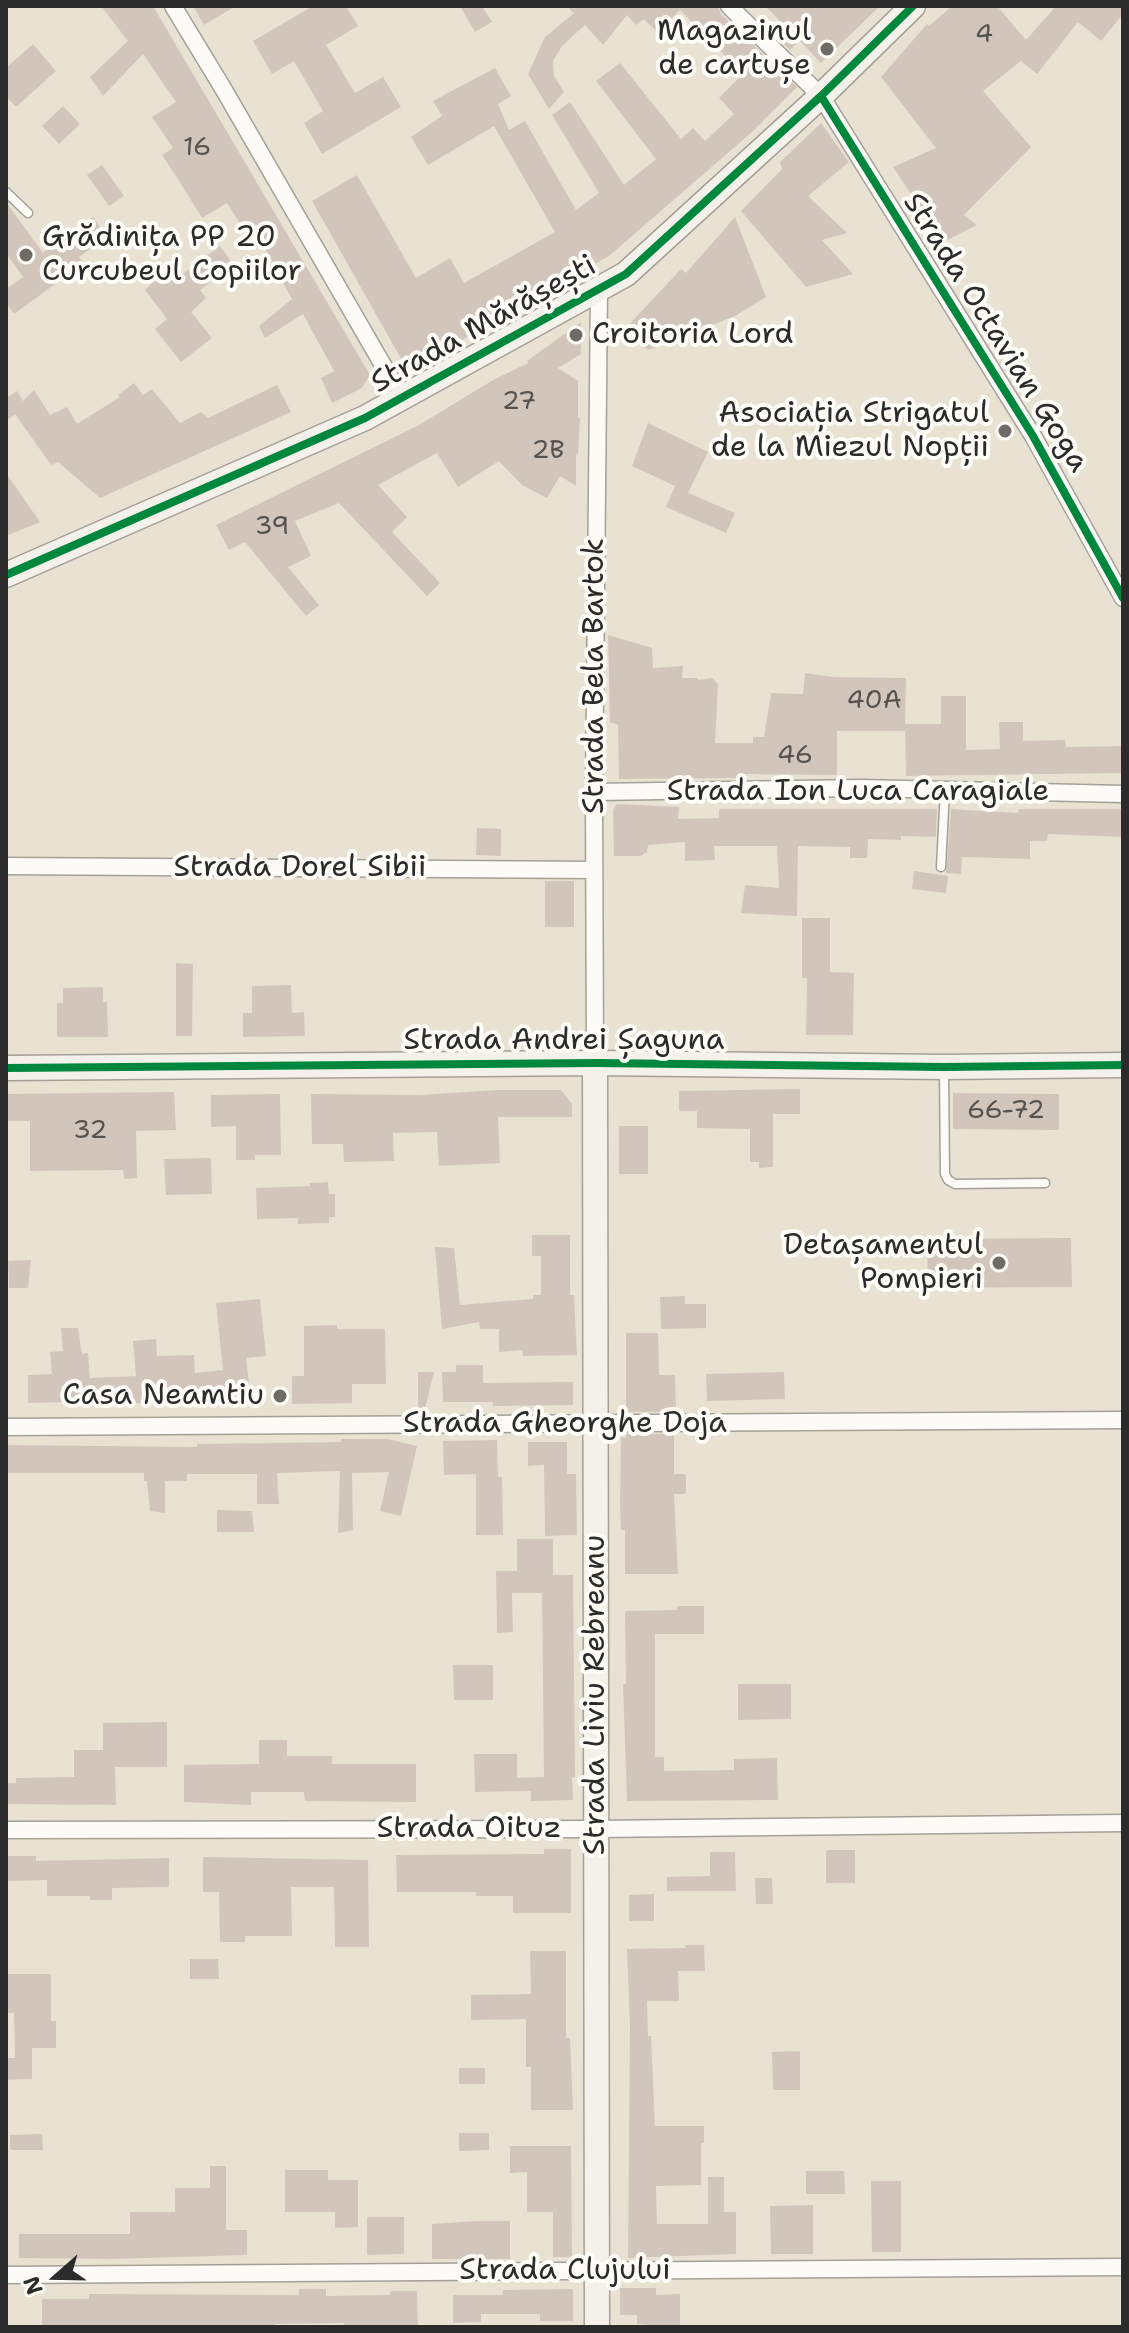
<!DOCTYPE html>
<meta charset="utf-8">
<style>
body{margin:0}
#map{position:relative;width:1129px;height:2333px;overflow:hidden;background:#e9e2d3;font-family:"Shantell Sans",sans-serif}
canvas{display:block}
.frame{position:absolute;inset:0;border:8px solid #2b2b2b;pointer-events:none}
.north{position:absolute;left:16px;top:2237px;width:80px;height:80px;-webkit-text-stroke:6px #fdfcf7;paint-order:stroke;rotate:250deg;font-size:22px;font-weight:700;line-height:32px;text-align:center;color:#2b2b2b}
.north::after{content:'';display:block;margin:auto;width:28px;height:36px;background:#2b2b2b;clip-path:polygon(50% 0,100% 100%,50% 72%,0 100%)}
</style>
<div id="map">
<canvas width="1129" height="2333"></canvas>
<div class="frame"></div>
<div class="north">N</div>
</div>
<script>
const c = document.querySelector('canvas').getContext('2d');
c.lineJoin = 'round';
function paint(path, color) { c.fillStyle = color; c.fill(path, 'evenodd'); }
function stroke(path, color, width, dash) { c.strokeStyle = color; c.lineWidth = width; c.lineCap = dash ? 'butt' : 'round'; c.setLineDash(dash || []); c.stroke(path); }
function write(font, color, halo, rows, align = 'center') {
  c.font = font + ' "Shantell Sans",sans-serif'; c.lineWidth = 8; c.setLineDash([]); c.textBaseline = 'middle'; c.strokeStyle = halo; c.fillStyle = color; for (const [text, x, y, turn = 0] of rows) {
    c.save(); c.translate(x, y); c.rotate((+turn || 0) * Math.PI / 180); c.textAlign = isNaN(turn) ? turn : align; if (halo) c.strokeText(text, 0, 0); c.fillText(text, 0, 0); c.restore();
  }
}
const building = new Path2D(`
 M101,6H153L370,375L362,388L332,403L321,378L334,371L303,314L265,338L259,326L292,299L282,281L284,279L262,245L256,249L227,203L202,218L176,176L162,155L173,148L152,117L176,102L143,54L103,96L90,77L128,41Z
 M193,6H236L204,25Z
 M313,6H346L358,26L326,45L355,93L383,77L401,107L322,154L304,123L323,111L294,61L272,74L253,41Z
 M460,6H482L492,22L475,32Z
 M567,6H718L721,14L797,87L752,132L609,256L408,371L312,201L357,175L416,278L450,258L464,283L555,232L494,126L428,165L411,137L442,116L433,101L495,68L511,96L498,104L509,130L525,121L576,210L599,193L552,115L570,102L624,185L656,159L596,81L620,63L681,139L693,128L705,141L734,114L719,98L743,74L680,10L657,32L644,19L636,25L627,15L603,45L585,25L562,46L553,61L554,76L564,92L549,109L528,74L545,37L574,13Z
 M765,6H880L821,63L800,41L790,50L777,37L787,28Z
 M952,6H997L1026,40L1056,6H1123V14L1101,41L1078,22L1037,74L1021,61L983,91L1031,147L964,215L977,225L943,242L893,167L936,148L881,77L927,24L929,26Z
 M33,44L56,71L16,107L6,96V68Z
 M63,106L80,124L59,144L42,126Z
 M821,123L849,162L808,196L847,233L822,240L853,274L806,287L741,211L782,169L780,162Z
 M102,165L124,196L109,206L87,175Z
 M6,202L43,253L93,217L107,237L79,257L84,263L14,314L6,303V289L23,277L6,253Z
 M735,217L766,297L735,316L648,350L623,331L681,269L686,273Z
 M220,246L233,264L200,290L206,298L191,312L212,338L181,362L155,329L167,319L145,290L167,267L177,278Z
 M581,322V354L558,368L578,381V418H580L578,455L576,453V486L560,476L547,498L522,485L499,461L458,487L437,453L378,485L407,517L392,532L440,583L427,596L339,503L295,521L311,556L288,567L319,605L306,616L245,542L229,550L216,525L419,425L493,380L528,363L527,361Z
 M134,383L143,395L152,389L180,423L201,412L208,418L277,385L291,412L100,498L58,462L51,465L15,414L6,421V398L17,391L23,401L34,390L50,415L67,407L77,424L120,397L118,395Z
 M648,423L708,452L688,493L735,513L726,533L666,507L675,486L632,466Z
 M6,473L40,522L6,536Z
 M608,635L652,648L653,668L683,666L682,678H698V680L712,678L718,684L715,743H753V737H764L771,693L803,694L805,673L833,677L906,678L905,731H837V775L738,774V778L619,779L618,725L610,722Z
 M941,696H966V750L1000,749L999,722H1023V741L1065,740L1066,747L1123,746V773L906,776L905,724H941Z
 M617,804L679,807L678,819L719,818V809H937L936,837L901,836V840L868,839L867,858H850V847L798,846L797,916L741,913L745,885L779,888L777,846H714L715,860L685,861V842L648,845L647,852L641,856H614L613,810Z
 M951,809L1018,813L1019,809H1123V837L1048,834L1047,841H1030V859L962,857L961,874L946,873Z
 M477,828L501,829V856L476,855Z
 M914,871L948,876L946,893L912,889Z
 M545,881H574V927H545Z
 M802,918H830V972L854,973L853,1035H806L807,978H802Z
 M176,963L193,964L192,1036H176Z
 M291,985L292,1013L304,1012L305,1036L243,1037V1013H252V986Z
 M103,987V1002H107L108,1037H57V1003H63V988Z
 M800,1089V1114H773V1167L759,1168V1162H750V1129L697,1128V1111H679V1091Z
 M497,1090H561L572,1104V1117H498L500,1163L439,1166L437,1132L393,1133L394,1161L344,1162L343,1144H312L311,1094L420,1095Z
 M174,1092L176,1130L136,1131L137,1178L124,1179L123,1170L30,1171V1121H6V1094Z
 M953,1093L1059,1094V1130L953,1129Z
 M280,1094L281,1155H255V1160H236V1126L211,1127V1095Z
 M619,1126H648V1174H619Z
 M211,1158L212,1194L166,1195L164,1159Z
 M328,1182L329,1194H335V1217H329V1223L298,1224V1218L257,1219L256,1188L310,1186V1183Z
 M532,1235H570V1295H574L577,1355L523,1356L522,1350L499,1352V1329H480L479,1322L442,1329L435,1247L454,1248L460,1305L533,1299V1295H541V1256H532Z
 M1071,1238L1072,1287L928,1288L927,1239Z
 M31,1260L28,1288H9L8,1261Z
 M685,1296V1304H706V1328L661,1329L660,1297Z
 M260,1299L266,1356L246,1358L251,1401L186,1405V1401L91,1405H70V1402L28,1403V1375L52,1374L50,1352L63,1351L61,1328H78L82,1354L88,1353L90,1378L136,1376L133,1341L156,1339L157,1356L194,1355L195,1373L223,1370L216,1303Z
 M337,1325V1329H385L386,1384H352V1403L292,1404V1376H304V1326Z
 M626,1333H658L659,1375H675L676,1412H626Z
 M456,1365H483V1383L573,1382V1405L493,1406V1402H443L442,1372H456Z
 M418,1372H434L424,1413H418Z
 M784,1372L785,1399L707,1401L706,1374Z
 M626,1434H674V1474H686V1494H674L678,1574H625V1530H621L620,1505L621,1437L626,1438Z
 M341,1439H388L417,1446L401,1516L380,1511L389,1472L352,1473L353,1530L338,1533L340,1471L277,1473L279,1504H257V1474H187V1481H165V1513L150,1511L147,1481H144V1473H6V1445L197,1447V1444L341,1442Z
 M497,1440L498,1477H502L503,1535H476V1474L444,1475L443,1441Z
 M528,1442H567V1474H576L577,1535L545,1536L544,1465L528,1466Z
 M217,1510L252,1511L254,1532H217Z
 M517,1539H553V1575H573L575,1777H572L573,1800L531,1801V1791L475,1792L474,1754H517V1778L544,1777L542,1593H512L513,1632L497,1633L496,1571H517Z
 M677,1606H704V1634H655V1757H664V1771L734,1770V1759L777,1758L778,1800L627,1801L623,1684H626L625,1611L677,1610Z
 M453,1665H493V1700H454Z
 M738,1684H791V1719L738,1720Z
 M167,1722V1767H115L116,1805L6,1804V1783H16V1778L74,1777V1750H103V1723Z
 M259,1740H287V1756H332V1764H416V1802L305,1801L304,1792H251V1805L184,1802V1765L259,1764Z
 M544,1849H571V1913H513V1896H476V1892H397L396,1855L544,1854Z
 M826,1850H855V1883H826Z
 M710,1852H735L736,1891H667V1877L710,1876Z
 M6,1856H36V1861L169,1858V1887L112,1888V1900H90V1896H47V1880L6,1881Z
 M203,1857L368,1860L369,1947H335L334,1887H291L292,1936H245V1942H220L219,1892H203Z
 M755,1878H772L773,1904H756Z
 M654,1894V1921H629V1895Z
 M685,1945H704L705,1971H678L679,2001H647L648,2036H651L655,2126H704V2143H701V2185L656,2186L657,2224H708V2177H724V2212H736V2254L628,2258L630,2025L627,1949L686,1948Z
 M530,1951H566V2038H570L573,2110H531V2067H526V2019L471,2020V1995L531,1994Z
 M190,1959H218L219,1979H190Z
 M6,1974H51V2021H56V2048H32V2079L6,2080V2058H15L14,2013H6Z
 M800,2051V2090H773L772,2052Z
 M459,2068H485V2084H459Z
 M459,2133H489V2150L459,2151Z
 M42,2134L43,2150H10V2135Z
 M510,2146H571L572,2257H553V2212H527V2172L510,2173Z
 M210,2166H226V2230H247V2255L111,2259L19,2258V2234H130V2212H175V2188H210Z
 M285,2170H328V2180H358V2227L335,2228V2212H285Z
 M806,2171H844L845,2194H806Z
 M871,2181H901V2252H872Z
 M813,2205V2254H771L770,2206Z
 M367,2217H404V2254L367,2255Z
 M477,2221H510V2259H432V2224Z
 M620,2288H656V2295L680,2294V2327L637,2324V2315H620Z
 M299,2289H326V2296L390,2295V2291H417L418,2327H344V2323L275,2324V2327H42V2299H89V2294L299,2295Z
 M573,2289V2321H540V2314H481V2322L453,2323V2295H503V2290Z`);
const lane = new Path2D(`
 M6,192L28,213
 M941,867L945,790
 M944,1072L945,1174L948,1180L955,1184L1045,1183`);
const street = new Path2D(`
 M173,6L224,90L402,398
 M729,6L821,96L1033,436L1123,598
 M594,792L861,788L1123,794
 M6,866L594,870
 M595,1063L594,792L599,290
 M6,1427L1123,1420
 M6,1830L595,1829L1123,1823
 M6,2275L1123,2267`);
const secondary = new Path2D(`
 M6,575L365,418L626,274L821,96L913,6
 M595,1063L597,2327
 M6,1068L595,1063L944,1067L1123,1065`);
const cycleway = new Path2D(`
 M821,96L1033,436L1123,598
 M6,575L365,418L626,274L821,96L913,6
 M6,1068L595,1063L944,1067L1123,1065`);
const markers = [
 [827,49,8,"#6e6b66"],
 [26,255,8,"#6e6b66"],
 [576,335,8,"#6e6b66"],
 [1005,431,8,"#6e6b66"],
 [999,1263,8,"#6e6b66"],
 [280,1396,8,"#6e6b66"]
];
const numberNames = [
 ["4",984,35],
 ["16",197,148],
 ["27",519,402],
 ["2B",548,451],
 ["39",272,527],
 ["40A",874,701],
 ["46",795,756],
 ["66-72",1006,1111],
 ["32",90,1131]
];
const poiNames = [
 ["Magazinul",811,32],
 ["de cartușe",811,66],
 ["Grădinița PP 20",42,238,"left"],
 ["Curcubeul Copiilor",42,272,"left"],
 ["Croitoria Lord",592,335,"left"],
 ["Asociația Strigatul",989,414],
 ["de la Miezul Nopții",989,448],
 ["Detașamentul",983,1246],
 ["Pompieri",983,1280],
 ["Casa Neamtiu",264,1396]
];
const streetNames = [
 ["Strada Mărășești",484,325,-29],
 ["Strada Octavian Goga",995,333,58],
 ["Strada Bela Bartok",595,676,-90],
 ["Strada Ion Luca Caragiale",858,792],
 ["Strada Dorel Sibii",300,868],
 ["Strada Andrei Șaguna",564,1041],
 ["Strada Gheorghe Doja",565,1424],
 ["Strada Liviu Rebreanu",596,1695,-90],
 ["Strada Oituz",469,1829],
 ["Strada Clujului",565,2271]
];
paint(building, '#d2c6bc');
stroke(lane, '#a4a098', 11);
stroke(street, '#a4a098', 19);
stroke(secondary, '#a4a098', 27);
stroke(lane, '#fcfbf8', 8);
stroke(street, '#fcfbf8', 16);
stroke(secondary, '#f4f0ea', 24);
stroke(cycleway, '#00873e', 8);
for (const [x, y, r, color] of markers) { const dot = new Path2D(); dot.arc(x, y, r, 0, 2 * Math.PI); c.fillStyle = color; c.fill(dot); stroke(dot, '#fdfcf7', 3); }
write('26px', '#55524f', null, numberNames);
write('30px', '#2b2b2b', '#fdfcf7', poiNames, 'right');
write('30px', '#2b2b2b', '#fdfcf7', streetNames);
</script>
